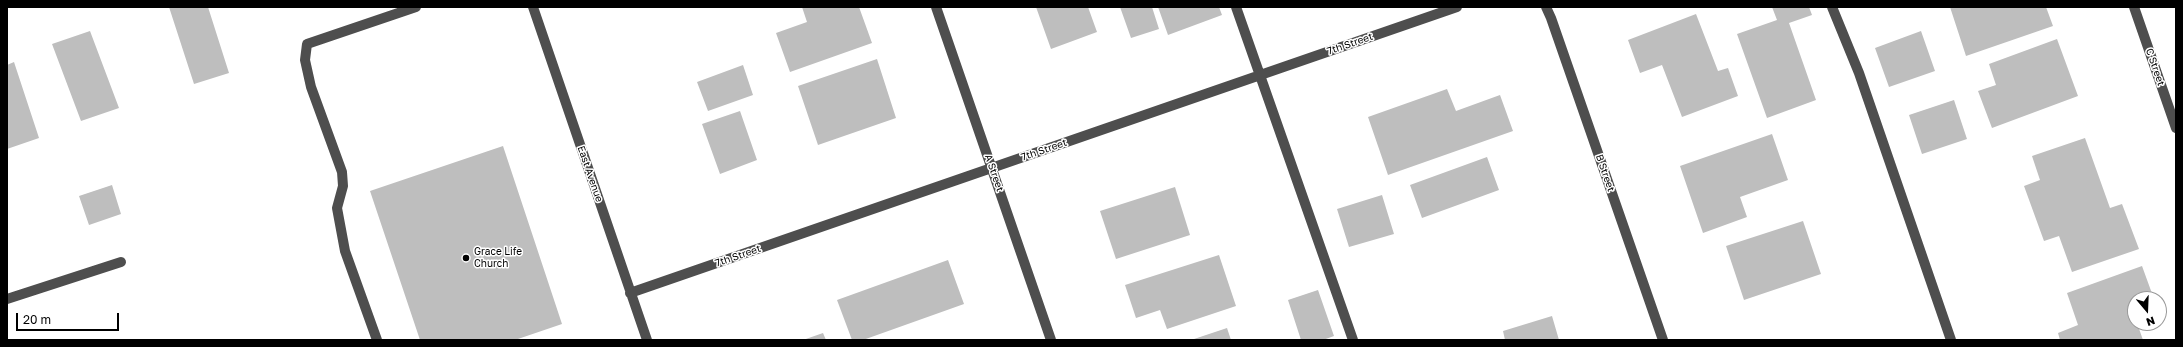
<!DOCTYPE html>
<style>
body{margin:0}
#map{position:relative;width:2183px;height:347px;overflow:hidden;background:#fff;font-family:"Golos Text",sans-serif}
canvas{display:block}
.frame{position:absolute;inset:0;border:8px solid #000;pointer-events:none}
.north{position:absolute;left:2127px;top:291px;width:40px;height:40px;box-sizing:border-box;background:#fff;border:1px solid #999;border-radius:50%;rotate:161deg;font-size:11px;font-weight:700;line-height:16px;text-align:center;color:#000}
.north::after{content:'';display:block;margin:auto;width:14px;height:18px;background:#000;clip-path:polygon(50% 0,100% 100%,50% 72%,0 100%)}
.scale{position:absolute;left:16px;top:313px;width:103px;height:18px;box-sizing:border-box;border:2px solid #000;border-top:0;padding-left:5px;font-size:12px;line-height:14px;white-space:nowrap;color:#000;-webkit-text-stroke:3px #fff;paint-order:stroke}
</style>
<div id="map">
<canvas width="2183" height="347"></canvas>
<div class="frame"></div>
<div class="north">N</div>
<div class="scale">20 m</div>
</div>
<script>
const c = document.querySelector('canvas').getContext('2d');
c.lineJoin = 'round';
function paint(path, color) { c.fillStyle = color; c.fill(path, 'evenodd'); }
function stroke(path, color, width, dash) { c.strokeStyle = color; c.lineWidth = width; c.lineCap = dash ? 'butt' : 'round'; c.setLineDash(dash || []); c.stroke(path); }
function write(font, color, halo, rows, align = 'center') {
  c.font = font + ' "Golos Text",sans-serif'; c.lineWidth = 3; c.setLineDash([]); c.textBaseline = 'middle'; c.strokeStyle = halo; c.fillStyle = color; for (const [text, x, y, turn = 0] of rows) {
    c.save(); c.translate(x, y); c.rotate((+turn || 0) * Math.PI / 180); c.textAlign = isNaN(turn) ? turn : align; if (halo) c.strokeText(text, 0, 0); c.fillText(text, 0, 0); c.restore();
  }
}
const building = new Path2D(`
 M169,7H208L229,73L194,84Z
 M802,7H859L872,43L790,72L776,33L807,22Z
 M1036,7H1088L1097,32L1051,49Z
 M1120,7H1152L1159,29L1131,38Z
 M1158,7H1219L1222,15L1168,35Z
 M1772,7H1809L1812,15L1789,23L1816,100L1767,118L1737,34L1777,20Z
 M1950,7H2046L2053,26L1966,56Z
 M1696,14L1718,71L1728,68L1738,96L1682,117L1662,65L1640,73L1628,40Z
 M90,31L119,108L81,121L52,44Z
 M1921,31L1935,71L1889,87L1875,48Z
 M2057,39L2078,96L1992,128L1978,91L1996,85L1989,64Z
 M877,59L896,118L818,145L798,86Z
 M14,62L39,138L7,149V65Z
 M743,65L753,95L708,111L697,82Z
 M1447,89L1456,111L1500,95L1513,131L1388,175L1368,117Z
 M1954,100L1967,139L1922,154L1909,115Z
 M740,111L757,160L720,174L702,124Z
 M1772,134L1788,180L1740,197L1747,217L1703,233L1680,166Z
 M2085,138L2110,208L2122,204L2139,249L2072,272L2059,236L2044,241L2024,186L2040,180L2032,156Z
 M503,146L562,324L515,340H420L370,191Z
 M1487,157L1499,190L1422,218L1410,185Z
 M112,185L121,214L89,225L79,196Z
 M1175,187L1190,235L1116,259L1100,211Z
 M1382,195L1394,234L1349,247L1337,209Z
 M1803,221L1821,274L1744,300L1726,246Z
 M1219,255L1236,306L1167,329L1160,310L1136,318L1125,285Z
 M948,260L964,304L863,340H852L837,300Z
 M2142,266L2154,299H2135V323H2137L2143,340H2060L2058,333L2078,325L2067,293Z
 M1318,290L1334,336L1323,340H1301L1288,300Z
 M1552,316L1559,340H1505L1503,331Z
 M1227,328L1231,340H1191Z
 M823,333L826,340H803Z`);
const minor = new Path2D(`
 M533,7L647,340
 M936,7L1051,340
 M1236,7L1353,340
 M1546,7L1551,18L1663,340
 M1832,7L1859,73L1951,340
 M2134,7L2176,128
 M630,293L1457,7
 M7,299L121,262
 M377,340L345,251L337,208L343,186L342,172L311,87L305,60L307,44L416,7`);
const markers = [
 [466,258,4,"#000"]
];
const streetNames = [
 ["7th Street",1350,44,-19],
 ["C Street",2155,67,71],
 ["7th Street",1044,150,-19],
 ["A Street",994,173,71],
 ["B Street",1605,173,71],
 ["East Avenue",590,174,71],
 ["7th Street",738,256,-19]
];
const poiNames = [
 ["Grace Life",474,252],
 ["Church",474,264]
];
paint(building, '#bebebe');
stroke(minor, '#4e4e4e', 10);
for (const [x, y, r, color] of markers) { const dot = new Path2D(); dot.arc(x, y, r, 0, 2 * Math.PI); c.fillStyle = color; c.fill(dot); stroke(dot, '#fff', 1.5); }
write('10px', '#000', '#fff', streetNames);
write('10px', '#000', '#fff', poiNames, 'left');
</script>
